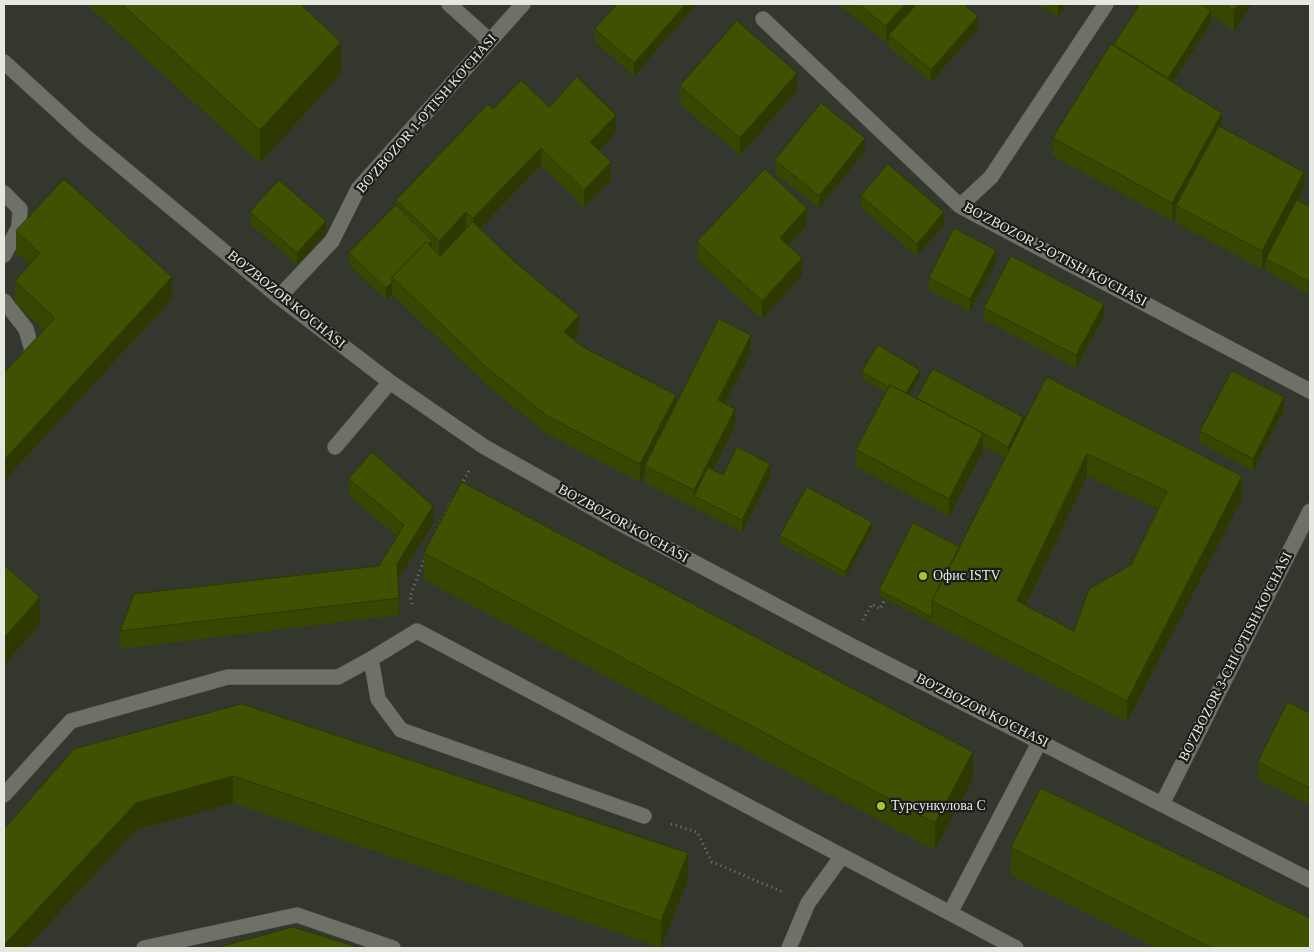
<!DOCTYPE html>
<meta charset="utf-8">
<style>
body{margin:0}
#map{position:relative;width:1314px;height:952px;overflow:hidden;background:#33372d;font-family:"Times New Roman",serif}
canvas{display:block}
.frame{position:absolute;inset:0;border:5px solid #e6e9e2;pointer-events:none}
</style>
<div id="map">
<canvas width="1314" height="952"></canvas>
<div class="frame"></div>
</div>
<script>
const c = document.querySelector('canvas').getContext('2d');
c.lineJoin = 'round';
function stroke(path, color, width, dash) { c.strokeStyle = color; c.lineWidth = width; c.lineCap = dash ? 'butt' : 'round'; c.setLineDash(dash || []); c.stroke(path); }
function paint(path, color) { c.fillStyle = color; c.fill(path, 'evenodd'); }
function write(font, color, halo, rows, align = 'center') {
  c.font = font + ' "Times New Roman",serif'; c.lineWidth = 4.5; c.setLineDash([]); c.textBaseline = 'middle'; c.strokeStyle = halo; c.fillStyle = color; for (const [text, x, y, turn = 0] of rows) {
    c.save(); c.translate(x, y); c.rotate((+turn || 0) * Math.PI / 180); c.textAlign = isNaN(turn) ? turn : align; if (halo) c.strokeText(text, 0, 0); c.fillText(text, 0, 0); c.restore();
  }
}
const path = new Path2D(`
 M461,485L470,469
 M436,531L455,495
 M412,604L410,596L425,558
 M863,620L872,604L880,609L885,599
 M671,824L697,832L712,862L783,892`);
const minor = new Path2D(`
 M449,4L490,41
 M763,19L960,206L1310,391
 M4,62L85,136L279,297L390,382L483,446L614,520L850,645L1310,880
 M4,193L20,209L19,227L4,255
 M960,206L991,177L1106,4
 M279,297L332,241L358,189L523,4
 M4,301L26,329L32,350L28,361L4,387
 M335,447L390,382
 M371,659L378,699L401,730L644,816
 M4,795L71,721L228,677H338L371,659L417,631L1016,948
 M1162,804L1310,511
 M950,913L1040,741
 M144,948L297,915L393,948
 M789,948L808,903L842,856`);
const wall = new Path2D(`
 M86,4H300L341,74L260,163Z
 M697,4L634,76L595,42V29Z
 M838,4H963L978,29L931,82L889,47V39L886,43Z
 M1037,4H1067L1058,17Z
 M1140,4H1252L1234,31L1211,16V23L1173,83L1222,128L1304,189L1298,201L1310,207V295L1266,271V261L1262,269L1176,223V214L1172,221L1053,156V138L1114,47V45Z
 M680,86L797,91L740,155L680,104Z
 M549,107L616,132L599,150L611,180L584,207L541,165L480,229L579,333L573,339L583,347L676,404L751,352L725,404L735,426L713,470L723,475L770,477L742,532L645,483V472L640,482L547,434L487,385L392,294L386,300L349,265V253L396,205V200L493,109Z
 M865,151L819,208L775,173V160Z
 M861,196L944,225L917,256L861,208Z
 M250,212L326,233L297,265L250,224Z
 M807,225L788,246L802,275L762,319L697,260V242Z
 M16,231L172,299L4,481V373L44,330L15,303V281L30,265L16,253Z
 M996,262L970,312L929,290V278Z
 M984,308L1104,316L1076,368L984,320Z
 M862,372L920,376L908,395L917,399V398L1023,423L1242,498L1127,722L879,596V590L960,547L1005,458L983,446V451L949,516L856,467V450L886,393L862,378ZM1087,476L1158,509L1131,565L1074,631L1026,605Z
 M1284,410L1253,471L1200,443V431Z
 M349,479L433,524L398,580L399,615L120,649V631L379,566L397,536L349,496Z
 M872,529L845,578L780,543V536Z
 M424,553L973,779L935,850L424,580Z
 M242,704L688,880L661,948L233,803L136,830Z
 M1310,713V805L1258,779V762Z
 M1011,848L1310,948H1157L1011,875Z`);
const shadedWall = new Path2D(`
 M686,4H697L634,76V63Z
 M905,4H920L889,35V39L886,43V26Z
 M1059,4H1067L1058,17V5Z
 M1238,4H1252L1234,31V10Z
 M1211,10V23L1168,90V78Z
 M978,16V29L931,82V70Z
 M341,42V74L260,163V130Z
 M797,73V91L740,155V138Z
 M1222,113V131L1176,206V214L1172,221V203Z
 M616,115V132L590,160V142Z
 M865,138V151L819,208V196Z
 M541,148V165L473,236V218Z
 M611,162V180L584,207V190Z
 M1304,172V189L1267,259H1266V261L1262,269V251Z
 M807,208V225L780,255V238Z
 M466,212V230L439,258V241Z
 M944,212V225L917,256V244Z
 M326,221V233L297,265V253Z
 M432,241V253L395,279Z
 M996,250V262L970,312V299Z
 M802,258V275L762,319V301Z
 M172,277V299L4,481V460Z
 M392,282V294L386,300V288Z
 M1104,304V316L1076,368V355Z
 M579,315V333L564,349V332Z
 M751,335V352L718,417V400Z
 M920,370V376L904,403V397Z
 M676,395V413L645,466V472L640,482V464Z
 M1284,397V410L1253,471V459Z
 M735,409V426L699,498L694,496V490Z
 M1023,417V429L1008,459V447Z
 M983,433V451L949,516V499Z
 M1087,454V476L1017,623V601Z
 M770,464V477L742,532V520Z
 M1242,476V498L1127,722V701Z
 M433,506V524L397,581V564Z
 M872,522V529L845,578V572Z
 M40,597V624L4,665V638Z
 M973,752V779L935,850V823Z
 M233,776V803L136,830L26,948H4V945L136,803Z
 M688,853V880L661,948V921Z`);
const building = new Path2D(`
 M122,4H300L341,42L260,130Z
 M617,4H686L634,63L595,29Z
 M859,4H905L886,26Z
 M917,4H963L978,16L931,70L889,35Z
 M1140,4H1200L1211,10L1168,78L1114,45Z
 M1225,4H1238L1234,10Z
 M737,21L797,73L740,138L680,86Z
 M1111,44L1222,113L1172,203L1053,138Z
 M577,77L616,115L590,142L611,162L584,190L541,148L473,218L466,212L439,241L396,200L488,104L493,109L521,80L549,107Z
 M821,103L865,138L819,196L775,160Z
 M1219,126L1304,172L1262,251L1176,206Z
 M888,164L944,212L917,244L861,196Z
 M765,169L807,208L780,238L802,258L762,301L697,242Z
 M64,179L172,277L4,460V373L55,318L15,281L40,253L16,231Z
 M279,180L326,221L297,253L250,212Z
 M1297,200L1310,207V282L1266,259Z
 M396,205L432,241L428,244L426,242L392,277V282L386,288L349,253Z
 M473,222L517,264L579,315L564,332L583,347L676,395L640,464L547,416L487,368L392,277L426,242L440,256Z
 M954,228L996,250L970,299L929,278Z
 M1011,256L1104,304L1076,355L984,308Z
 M719,319L751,335L718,400L735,409L694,490L645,466Z
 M878,345L920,370L906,393L890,385L889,388L862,372Z
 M933,369L1023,417L1008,447L917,398Z
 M1232,371L1284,397L1253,459L1200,431Z
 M1047,377L1242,476L1127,701L932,601ZM1087,454L1167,491L1131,565L1089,589L1074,631L1017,601Z
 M890,385L983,433L949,499L856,450Z
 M737,447L770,464L742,520L694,496L708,467L723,475Z
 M372,452L433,506L397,564L399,598L120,631L134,594L379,566L404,525L349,479Z
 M462,482L973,752L935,823L424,553Z
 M807,487L872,522L845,572L780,536Z
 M913,523L960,547L932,601V617L879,590Z
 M4,565L40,597L4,638Z
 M1288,702L1310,713V788L1258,762Z
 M242,704L688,853L661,921L233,776L136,803L4,945V829L74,749Z
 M1041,788L1310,918V948H1212L1011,848Z
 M293,927L360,948H216Z
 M809,946L817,948H809Z`);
const markers = [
 [923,576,5,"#a3c927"],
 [881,806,5,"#a3c927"]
];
const streetNames = [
 ["BO'ZBOZOR 1-O'TISH KO'CHASI",427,114,-49],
 ["BO'ZBOZOR 2-O'TISH KO'CHASI",1055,255,28],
 ["BO'ZBOZOR KO'CHASI",286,300,39],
 ["BO'ZBOZOR KO'CHASI",623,524,29],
 ["BO'ZBOZOR 3-CHI O'TISH KO'CHASI",1236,657,-63],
 ["BO'ZBOZOR KO'CHASI",982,711,27]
];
const poiNames = [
 ["Офис ISTV",933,576],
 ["Турсункулова С",891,806]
];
stroke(minor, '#50534a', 16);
stroke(path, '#767a71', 3, [1, 4]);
stroke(minor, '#6d7166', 15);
paint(wall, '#374601');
paint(shadedWall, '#2d3901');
paint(building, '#405101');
stroke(building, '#2d3901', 1);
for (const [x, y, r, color] of markers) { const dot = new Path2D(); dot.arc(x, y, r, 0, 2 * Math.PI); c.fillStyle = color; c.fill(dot); stroke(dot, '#1c1d19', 2); }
write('14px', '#e6e9e2', '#1c1d19', streetNames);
write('14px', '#e6e9e2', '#1c1d19', poiNames, 'left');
</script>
